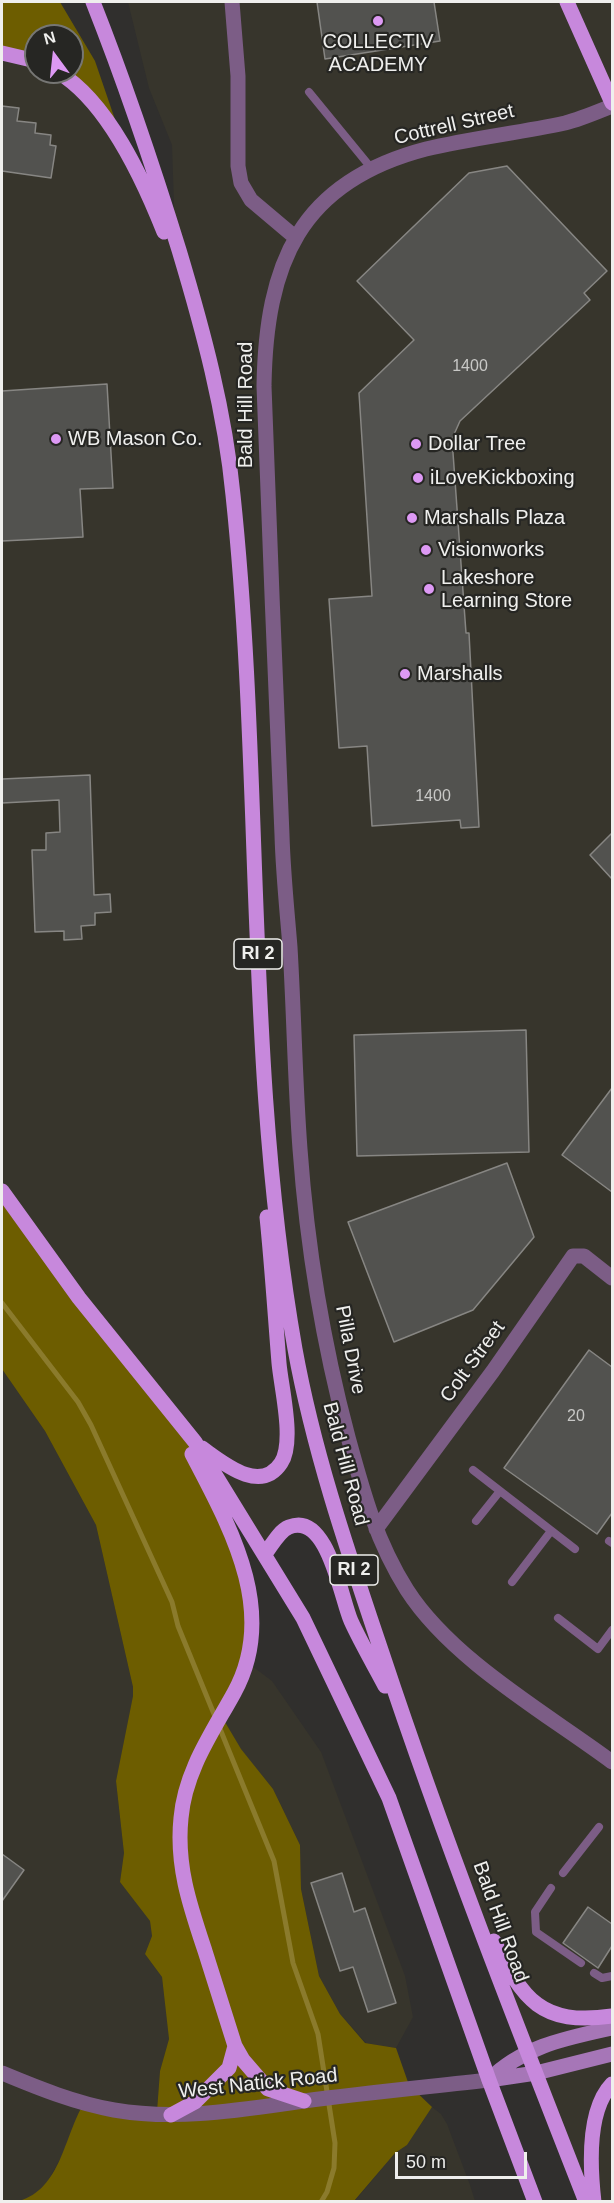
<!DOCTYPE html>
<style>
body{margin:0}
#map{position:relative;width:614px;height:2203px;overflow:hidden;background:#302f2d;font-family:Helvetica,sans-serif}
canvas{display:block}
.frame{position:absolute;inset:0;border:3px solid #efefed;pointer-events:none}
.north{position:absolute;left:24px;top:24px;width:60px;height:60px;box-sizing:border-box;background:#262623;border:2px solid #767674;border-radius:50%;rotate:345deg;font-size:16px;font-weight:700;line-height:24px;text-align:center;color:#efefed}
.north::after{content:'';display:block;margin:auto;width:21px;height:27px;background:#dd99f4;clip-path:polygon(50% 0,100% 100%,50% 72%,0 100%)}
.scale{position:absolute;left:395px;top:2152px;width:132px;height:27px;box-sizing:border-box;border:3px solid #efefed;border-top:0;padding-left:8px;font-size:18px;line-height:21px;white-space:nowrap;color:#efefed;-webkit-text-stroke:4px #262623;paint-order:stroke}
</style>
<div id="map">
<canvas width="614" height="2203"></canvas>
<div class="frame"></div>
<div class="north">N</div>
<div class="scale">50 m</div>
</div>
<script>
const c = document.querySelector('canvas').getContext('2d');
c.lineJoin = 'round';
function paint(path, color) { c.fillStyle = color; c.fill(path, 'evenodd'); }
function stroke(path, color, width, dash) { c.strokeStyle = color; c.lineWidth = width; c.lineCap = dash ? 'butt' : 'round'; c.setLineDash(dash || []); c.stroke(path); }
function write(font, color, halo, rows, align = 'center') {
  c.font = font + ' Helvetica,sans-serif'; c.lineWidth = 4.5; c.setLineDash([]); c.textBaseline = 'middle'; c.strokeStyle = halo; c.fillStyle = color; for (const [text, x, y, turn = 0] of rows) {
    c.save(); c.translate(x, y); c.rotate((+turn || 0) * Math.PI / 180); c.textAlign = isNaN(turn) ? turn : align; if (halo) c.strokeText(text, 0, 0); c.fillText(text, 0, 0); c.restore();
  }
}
const built = new Path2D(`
 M128,2H612V1746L608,1752L612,1760V2201H587L473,1899L380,1673L321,1538L291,1529L272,1557L2,1191V51L36,57V72H60L71,79L175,235L172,145L149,88Z
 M2,1369L45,1431L96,1525L133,1687V1696L116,1781L124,1853L120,1882L150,1921L152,1936L145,1954L162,1977L169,2039L160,2071L157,2111L84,2103L64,2152L45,2186L29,2198L19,2202L2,2201Z
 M248,1663L272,1681L321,1752L405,1976L413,2017L396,2048L366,2043L340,2014L319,1976L301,1889L300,1845L273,1789L241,1750L225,1722Z
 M432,2107L441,2114L447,2124L470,2185L475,2201L354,2202L395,2153L407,2145Z`);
const forest = new Path2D(`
 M2,2H60L95,61L121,137L60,72H72V36H36V57L2,51Z
 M2,1191L185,1433L238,1544L253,1611L225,1722L241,1749L273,1789L300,1845L301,1889L319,1976L340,2014L365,2043L396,2048L409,2085L432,2107L407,2145L395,2153L354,2201H19C61,2189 64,2136 84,2103L157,2111L160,2071L169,2039L162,1977L145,1954L152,1936L150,1921L120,1882L124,1853L116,1781L133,1696V1687L96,1525L45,1431L2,1369Z`);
const stream = new Path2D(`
 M2,1303L78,1402L91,1425L172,1602L178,1626L274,1861L293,1963L318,2034L335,2143L334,2168L327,2192L321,2202`);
const building = new Path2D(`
 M317,2H434L440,41L325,59Z
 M2,106L19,108L17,121L36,123L35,133L51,135L50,145L56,146L51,178L2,171Z
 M507,166L607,271L584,293L590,300L460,421L452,439L466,633H469L479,827L461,828L460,820L372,826L367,746L339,748L329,599L372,596L359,393L414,340L357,281L469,173Z
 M107,384L113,488L80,489L83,537L2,541V391Z
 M90,775L94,895L110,894L111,912L95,913V925L81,926L82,939L64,940V931L35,932L32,850H46V833L60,832L59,800L2,803V779Z
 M612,833V879L590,855Z
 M526,1030L529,1152L357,1156L354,1035Z
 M612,1088V1192L562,1155Z
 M507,1163L534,1237L473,1310L394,1342L348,1222Z
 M589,1350L612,1367V1513L597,1534L504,1468Z
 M2,1854L24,1870L2,1901Z
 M342,1873L354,1912L365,1908L396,2003L368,2012L353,1967L340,1971L311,1883Z
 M588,1907L612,1924V1946L598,1968L563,1943Z`);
const service = new Path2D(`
 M309,92L372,169
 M473,1470L575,1549
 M476,1521L500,1491
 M609,1541L612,1543
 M512,1582L551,1531
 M558,1618L598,1649L612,1630
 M563,1873L599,1827
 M551,1888L535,1912L536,1932L581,1963
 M594,1973L602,1978L612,1976`);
const minor = new Path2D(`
 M232,2L238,76V166L241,183L251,200L296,238
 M612,106C597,112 581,119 565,123C519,133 472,138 426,149C299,182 266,264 264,386C269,536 276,685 282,835C283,872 287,910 290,947C294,1014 295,1082 300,1149C307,1246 323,1343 348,1437C363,1492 376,1541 407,1590C452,1660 546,1713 612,1762
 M376,1529L493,1371L573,1256H584L612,1278`);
const tertiary = new Path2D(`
 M2,2073C38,2088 75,2103 114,2110C178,2121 240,2110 304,2101C365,2093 427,2087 489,2080`);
const secondary = new Path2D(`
 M489,2080C523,2046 567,2038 612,2028
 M489,2080L536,2073L612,2054`);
const primary = new Path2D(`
 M93,2C125,83 153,166 179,250C203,330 225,411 233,495C263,779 245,1066 295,1349C314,1454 349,1555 383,1656C444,1840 515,2021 586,2202
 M567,2L612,103
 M2,53L36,61
 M58,72C108,102 143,179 164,232
 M2,1191L79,1298L195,1442L303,1618L389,1798L489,2080L535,2202
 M202,1448C222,1462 260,1495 281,1463C295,1442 281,1387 279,1363C275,1314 272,1266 267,1217
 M192,1454C230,1527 279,1612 234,1693C212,1733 185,1771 181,1818C176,1866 190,1906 205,1951C215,1982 225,2014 235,2046L243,2060L268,2089L304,2101
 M265,1554C272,1545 279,1531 289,1527C328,1511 341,1599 351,1621C361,1643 374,1665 385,1686
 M494,1941C523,2000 541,2026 612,2016
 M171,2115L195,2102L229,2068L235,2046
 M594,2202C590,2167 587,2110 612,2084`);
const markers = [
 [378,21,6,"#dd99f4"],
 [56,439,6,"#dd99f4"],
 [416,444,6,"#dd99f4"],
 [418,478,6,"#dd99f4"],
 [412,518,6,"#dd99f4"],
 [426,550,6,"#dd99f4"],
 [429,589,6,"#dd99f4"],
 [405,674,6,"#dd99f4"]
];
const numberNames = [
 ["1400",470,367],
 ["1400",433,797],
 ["20",576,1417]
];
const shields = [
 [258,954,48],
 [354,1570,48]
];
const shieldNames = [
 ["RI 2",258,954],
 ["RI 2",354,1570]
];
const poiNames = [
 ["COLLECTIV",378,42,"center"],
 ["ACADEMY",378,65,"center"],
 ["WB Mason Co.",68,439],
 ["Dollar Tree",428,444],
 ["iLoveKickboxing",430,478],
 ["Marshalls Plaza",424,518],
 ["Visionworks",438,550],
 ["Lakeshore",441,578],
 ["Learning Store",441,601],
 ["Marshalls",417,674]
];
const streetNames = [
 ["Cottrell Street",454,125,-13],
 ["Bald Hill Road",246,405,-90],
 ["Pilla Drive",350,1350,79],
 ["Colt Street",473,1362,-54],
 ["Bald Hill Road",345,1464,75],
 ["Bald Hill Road",500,1922,70],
 ["West Natick Road",258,2084,-6]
];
paint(built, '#37352c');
paint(forest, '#6d5d00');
stroke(stream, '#8b7b2c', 5);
paint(building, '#52524f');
stroke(building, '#878683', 1.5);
stroke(service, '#7c5d86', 8);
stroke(minor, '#7c5d86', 15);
stroke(tertiary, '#7c5d86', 15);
stroke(secondary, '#a676b7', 15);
stroke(primary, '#c788dc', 15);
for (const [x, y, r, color] of markers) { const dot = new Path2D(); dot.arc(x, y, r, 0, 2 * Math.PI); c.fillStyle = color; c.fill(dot); stroke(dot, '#262623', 2); }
write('16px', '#c8c8c6', null, numberNames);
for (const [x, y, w] of shields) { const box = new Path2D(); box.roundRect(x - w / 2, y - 15, w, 30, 4.5); c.fillStyle = '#262623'; c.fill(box); stroke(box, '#efefed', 1.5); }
write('bold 18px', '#efefed', null, shieldNames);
write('20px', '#efefed', '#262623', poiNames, 'left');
write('20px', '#efefed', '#262623', streetNames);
</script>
